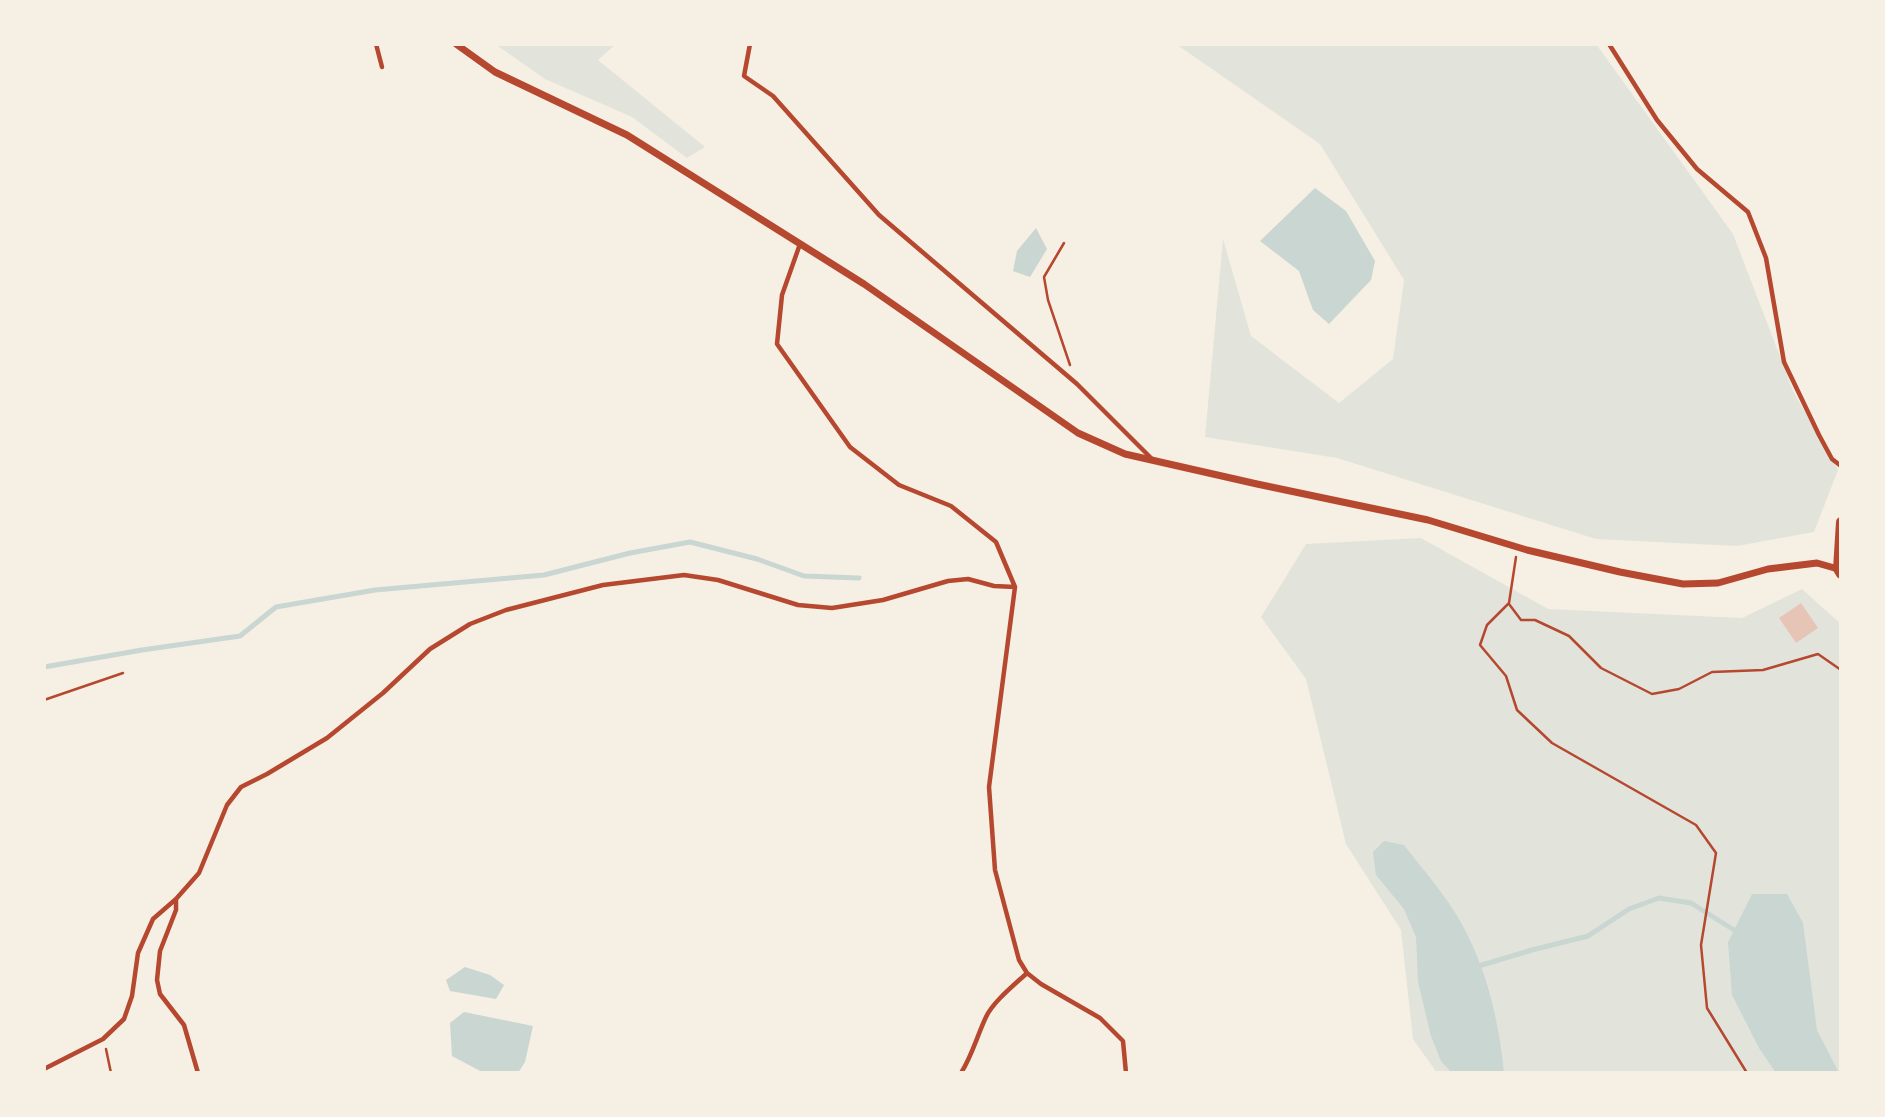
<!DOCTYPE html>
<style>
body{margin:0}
#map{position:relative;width:1885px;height:1117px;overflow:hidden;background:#f6efe4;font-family:"Sofia Sans Condensed",sans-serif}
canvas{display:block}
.frame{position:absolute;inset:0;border:46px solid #f6efe4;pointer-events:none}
</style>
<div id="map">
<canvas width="1885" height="1117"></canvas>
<div class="frame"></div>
</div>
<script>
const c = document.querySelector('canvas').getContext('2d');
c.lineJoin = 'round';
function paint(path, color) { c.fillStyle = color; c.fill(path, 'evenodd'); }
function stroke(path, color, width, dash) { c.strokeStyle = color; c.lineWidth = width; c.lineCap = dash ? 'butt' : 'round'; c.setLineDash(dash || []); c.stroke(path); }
const green = new Path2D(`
 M495,44H616L598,60L705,147L687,158L632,117L545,79Z
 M1176,44H1596L1733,234L1794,393L1838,470L1814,532L1737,546L1596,539L1337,458L1205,437L1223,239L1251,336L1339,403L1393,359L1404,280L1320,144Z
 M1421,538L1548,609L1742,618L1802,589L1841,624V1073H1437L1413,1039L1401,930L1346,844L1306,679L1261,617L1306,544Z`);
const water = new Path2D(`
 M1315,188L1346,211L1375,261L1371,280L1329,324L1313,310L1299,271L1260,241Z
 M1036,228L1047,249L1030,277L1013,271L1017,251Z
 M1384,841L1404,845C1421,867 1441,890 1456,914C1485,962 1499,1018 1504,1073H1452L1441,1061L1431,1036L1418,982L1416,937L1404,909L1376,875L1373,852Z
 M1752,894H1787L1803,923L1817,1030L1839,1073H1776L1759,1048L1732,995L1728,942Z
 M465,967L490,975L504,985L496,999L450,991L446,980Z
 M464,1012L533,1026L525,1062L518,1073H484L452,1056L450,1023Z`);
const stream = new Path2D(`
 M44,667L142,650L240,636L276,607L375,590L544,575L630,553L690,542L757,559L804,576L859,578
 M1482,965L1532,950L1588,936L1629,909L1659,898L1691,903L1734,930`);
const building = new Path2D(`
 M1801,603L1818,628L1796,643L1779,618Z`);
const path = new Path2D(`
 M1064,243L1044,277L1048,300L1070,365
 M1516,557L1509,603L1487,625L1480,645L1506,676L1517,710L1552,743L1696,825L1716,853L1701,945L1707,1008L1747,1073
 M1509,604L1521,620H1535L1569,636L1601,668L1652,694L1679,689L1712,672L1763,670L1818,654L1841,670
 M44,700L123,673
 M106,1049L111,1073`);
const service = new Path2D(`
 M376,44L382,67
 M750,44L744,76L773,96L879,215L1077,384L1152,459
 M1609,44L1657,120L1697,169L1748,212L1766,258L1784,362L1819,435L1832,459L1841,466
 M800,244L782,295L777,344L850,447L899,485L951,506L996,542L1015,587L989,787L995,870L1019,960L1027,973L1041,984L1100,1018L1123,1041L1126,1073
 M176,899V910L160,951L157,980L160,994L184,1025L198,1073
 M44,1069L103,1039L124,1019L132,996L138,953L153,919L176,899L199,873L227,805L241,787L267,774L327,738L383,693L430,649L470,624L506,610L603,585L684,575L718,580L798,605L832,608L883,600L948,581L968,579L994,586L1015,587
 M961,1073C972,1056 977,1036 986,1017C993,1002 1014,985 1027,973`);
const minor = new Path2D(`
 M456,44L495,72L627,135L864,284L1078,433L1125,454L1257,484L1428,520L1527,550L1620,572L1683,584L1718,583L1768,569L1817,563L1838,569`);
const tertiary = new Path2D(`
 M1841,522L1838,569L1841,574`);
paint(green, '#e2e4dc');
paint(water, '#c9d6d2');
stroke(stream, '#c9d6d2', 5);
paint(building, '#e6c5b7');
stroke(path, '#b5482f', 2.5);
stroke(service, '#b5482f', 4.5);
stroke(minor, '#b5482f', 7);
stroke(tertiary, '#b5482f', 10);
</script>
